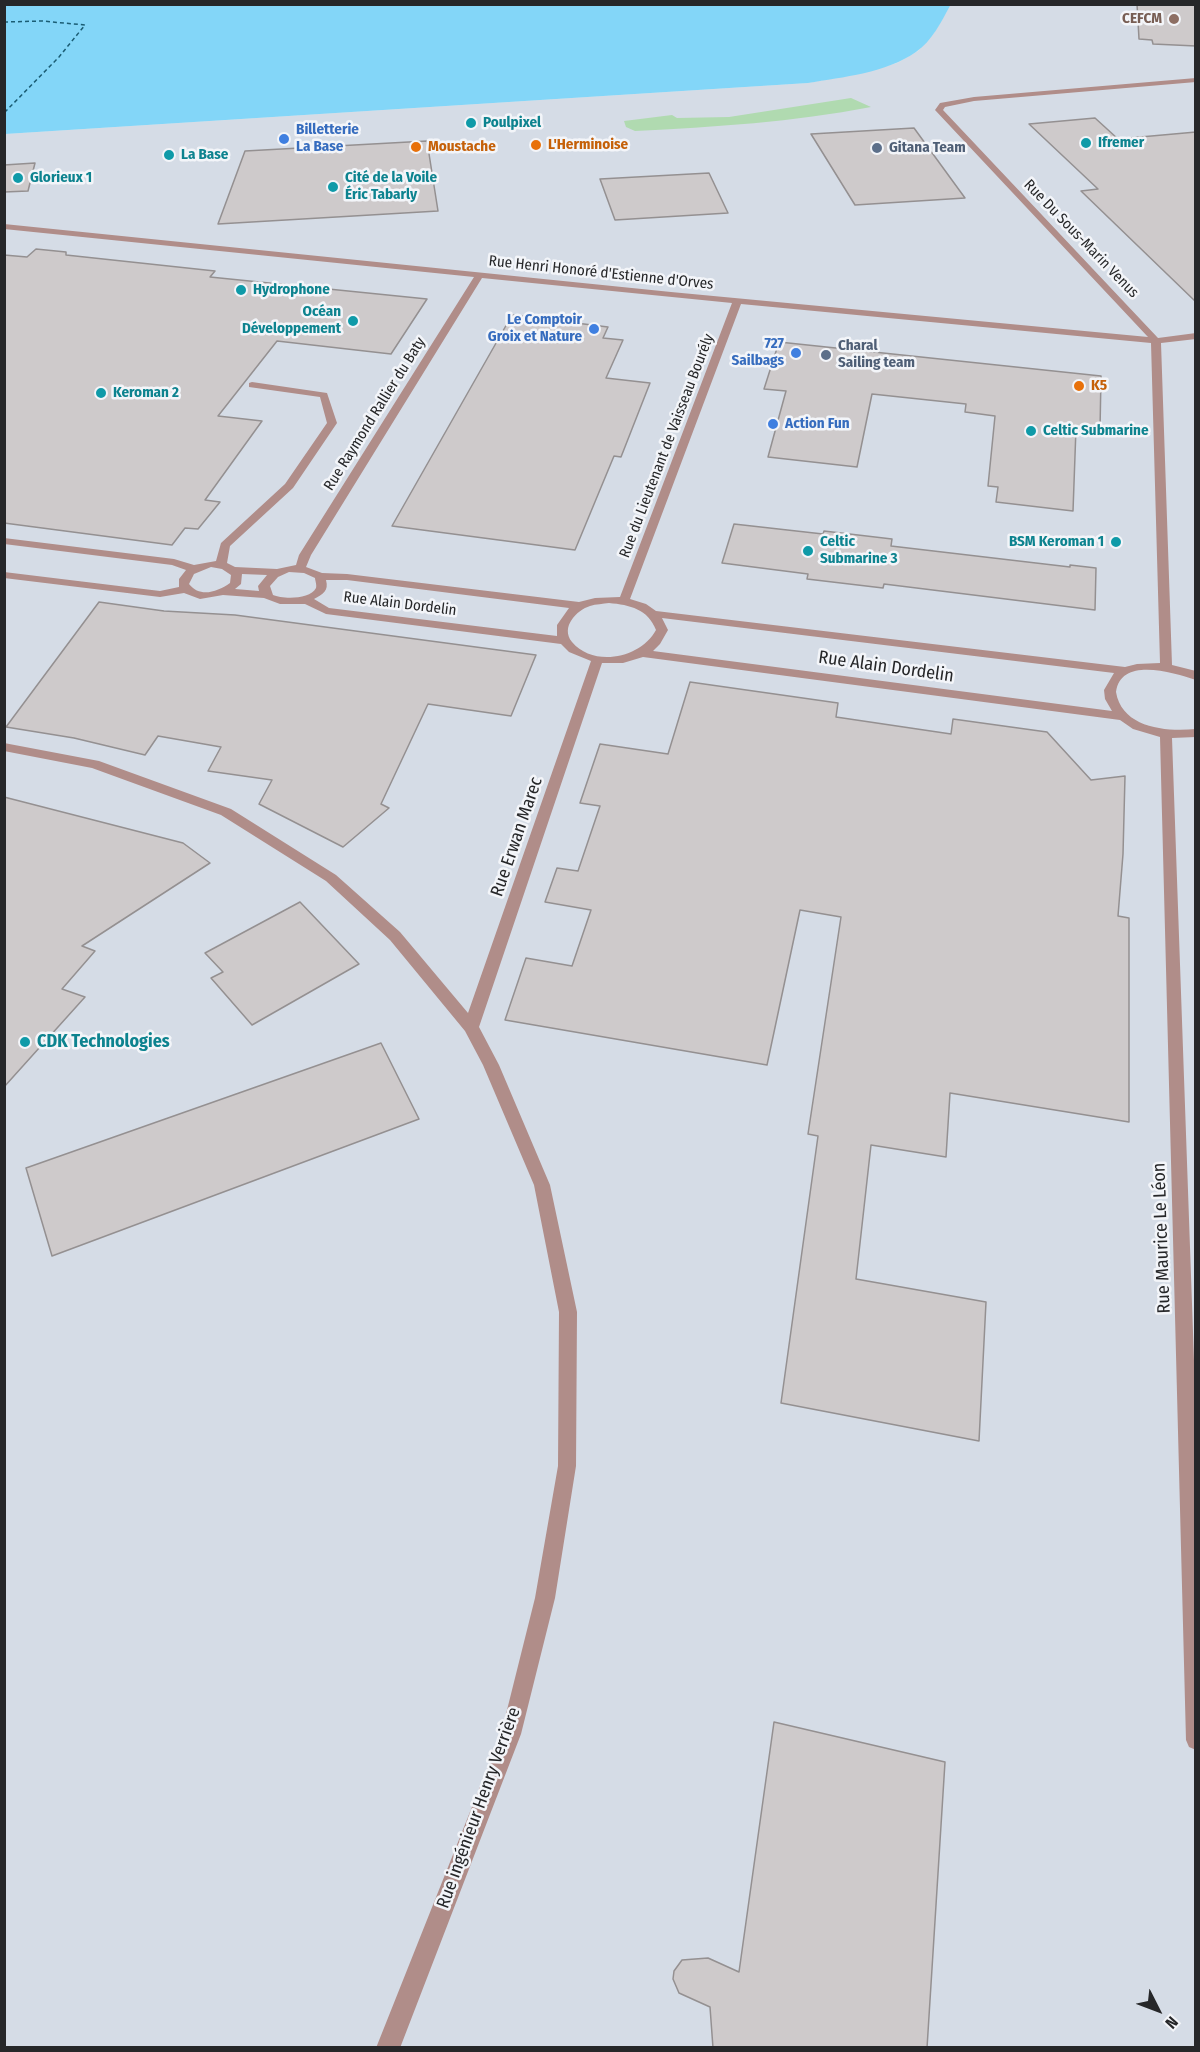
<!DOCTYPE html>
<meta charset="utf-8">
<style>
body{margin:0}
#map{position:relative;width:1200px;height:2052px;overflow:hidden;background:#e6e8ec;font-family:"Fira Sans Condensed",sans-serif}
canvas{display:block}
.frame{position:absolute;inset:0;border:6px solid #262729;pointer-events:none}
.north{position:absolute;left:1128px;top:1980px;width:60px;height:60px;-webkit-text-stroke:4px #f3f5f9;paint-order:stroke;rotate:132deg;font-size:16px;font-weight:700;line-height:24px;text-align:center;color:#262729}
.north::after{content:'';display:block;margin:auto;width:21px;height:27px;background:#262729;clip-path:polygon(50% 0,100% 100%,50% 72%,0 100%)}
</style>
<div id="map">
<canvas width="1200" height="2052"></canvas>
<div class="frame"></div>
<div class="north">N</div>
</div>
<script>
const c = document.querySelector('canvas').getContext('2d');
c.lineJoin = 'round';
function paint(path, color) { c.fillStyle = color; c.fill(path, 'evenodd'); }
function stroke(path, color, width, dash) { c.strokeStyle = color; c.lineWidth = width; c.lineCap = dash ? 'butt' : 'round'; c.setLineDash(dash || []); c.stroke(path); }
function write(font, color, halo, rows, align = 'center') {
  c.font = font + ' "Fira Sans Condensed",sans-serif'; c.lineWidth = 5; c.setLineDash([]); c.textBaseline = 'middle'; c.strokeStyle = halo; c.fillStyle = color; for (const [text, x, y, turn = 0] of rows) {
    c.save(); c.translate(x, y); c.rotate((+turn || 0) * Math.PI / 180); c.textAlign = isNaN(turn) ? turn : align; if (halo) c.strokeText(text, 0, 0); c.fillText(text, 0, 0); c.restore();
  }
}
const built = new Path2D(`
 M954,5H1195V2047L5,2048V134L808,83L860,73L897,63L918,51L934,33L950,6Z`);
const green = new Path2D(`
 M851,98L871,107C793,122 715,127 635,131L626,127L624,121L672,115L677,118L729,117Z`);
const water = new Path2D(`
 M5,4H954V5L950,6C941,22 932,41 916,52C886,73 843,77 808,83L5,134Z`);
const ferry = new Path2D(`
 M4,22L42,21L85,25L59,57L4,113`);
const building = new Path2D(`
 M1137,4H1196V46L1153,44L1152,40L1139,39Z
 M1095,118L1118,139L1196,132V302L1081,191L1098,189L1029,124Z
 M914,128L965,198L855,205L811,134Z
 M427,141L438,211L218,224L245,151Z
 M35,163L28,191L4,192V165Z
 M709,173L728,213L615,220L600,179Z
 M36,249L66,252V255L215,271L210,277L427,299L391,354L277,341L218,416L262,421L205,500L220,502L198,529L185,528L172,545L4,523V255L27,257Z
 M512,315L608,327L603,338L623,340L606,378L650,383L621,457L614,456L575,550L392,526Z
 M779,342L1101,376L1100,430L1076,428L1073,511L996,502L998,487L988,486L995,416L965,412L966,404L872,394L857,467L768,457L786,391L764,389Z
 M734,524L823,534L824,531L892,539L891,546L1070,567V565L1096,568L1095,610L884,584L883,588L807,579L808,574L722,563Z
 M99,602L164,611L235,615L536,655L511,716L428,704L381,804L389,808L343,847L259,804L272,780L208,771L221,747L158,736L145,755L74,738L6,727Z
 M690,682L838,703L836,717L951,734L953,719L1047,732L1091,780L1125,776L1123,854L1118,916L1129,918V1122L950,1093L946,1157L871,1145L856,1279L986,1302L979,1441L781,1403L818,1136L808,1134L841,917L800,910L767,1065L505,1020L526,958L572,966L591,910L545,902L557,868L578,871L600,806L580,803L600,744L668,754Z
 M4,797L183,843L210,863L82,946L95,951L62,989L85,997L4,1087Z
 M300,902L359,964L252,1025L211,978L223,972L205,953Z
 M381,1043L419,1119L52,1256L26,1168Z
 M774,1722L945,1762L927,2048H713L710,2007L679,1993L673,1979L674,1971L682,1960L708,1958L739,1972Z`);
const minor = new Path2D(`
 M1196,78V82L974,101L945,107L943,110L1158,338L1196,333V339L1161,343L1172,665L1196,671V680C1174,673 1121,656 1116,692C1122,728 1166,732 1196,729V737L1172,738L1196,1417V1750L1189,1747L1186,1740L1160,737L1133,729L1120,720L643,657L623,663H602L479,1027L499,1065L550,1185L577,1312L576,1466L555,1598L521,1734L400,2048H376L501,1734L535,1598L558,1466L559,1312L534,1185L483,1065L465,1031L390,940L326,881L221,815L92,768L4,751V743L99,761L231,809L336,875L400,932L468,1013L591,661L569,652L561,644L326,614L305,604H280L264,598L223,595L200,599L184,593L160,597L4,578V572L160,591L179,587V579L186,570L172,565L4,544V538L174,559L194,565L216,561L221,543L285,484L327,423L320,397L249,387V383L252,382L327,393L337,423L293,488L230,546L227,563L235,567L277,569L296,565L299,555L474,277L4,229V224L671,292L1148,337L935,110L940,103L974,97ZM482,278L732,303L620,597L595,598L579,602L347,574L322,573L306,567L311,555ZM741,304L1151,343L1160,663L1137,664L1125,667L656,611L646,604L630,599ZM211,567L222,569L231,575L230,583C217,592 200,598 189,584L194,574ZM289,572L304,573L315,578C315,580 317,585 316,588C310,600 282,599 273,595L270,586L278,577ZM242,574L267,575L258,586L259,591L235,589L241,584ZM326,580H347L569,608L557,625V636L329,608L314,599C323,594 329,591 326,580ZM609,603C630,605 648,609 656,630C641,658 594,668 572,642C560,627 577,610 590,606C596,604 603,604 609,603ZM662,618L1114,673L1104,690L1105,699L1112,711L653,651L660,644L668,630Z`);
const markers = [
 [1174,19,6,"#8d6e63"],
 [471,123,6,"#0f9aa8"],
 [284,139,6,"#3f7fe0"],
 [1086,143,6,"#0f9aa8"],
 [536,145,6,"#e8710a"],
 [416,147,6,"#e8710a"],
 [877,148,6,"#5c6f8a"],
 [169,155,6,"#0f9aa8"],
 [18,178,6,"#0f9aa8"],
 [333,187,6,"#0f9aa8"],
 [241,290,6,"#0f9aa8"],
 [353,321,6,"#0f9aa8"],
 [594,329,6,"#3f7fe0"],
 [796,353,6,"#3f7fe0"],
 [826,355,6,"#5c6f8a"],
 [1079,386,6,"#e8710a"],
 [101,393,6,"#0f9aa8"],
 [773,424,6,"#3f7fe0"],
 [1031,431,6,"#0f9aa8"],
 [1116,542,6,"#0f9aa8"],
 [808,551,6,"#0f9aa8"],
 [25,1042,6,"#0f9aa8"]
];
const farEducationnames = [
 ["CEFCM",1162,19]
];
const farCulturenames = [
 ["Poulpixel",483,123],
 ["Ifremer",1098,143],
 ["La Base",181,155],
 ["Glorieux 1",30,178],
 ["Cité de la Voile",345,178],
 ["Éric Tabarly",345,195],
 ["Hydrophone",253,290],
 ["Océan",341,312,"right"],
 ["Développement",341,329,"right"],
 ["Keroman 2",113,393],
 ["Celtic Submarine",1043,431],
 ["Celtic",820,542],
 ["Submarine 3",820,559],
 ["BSM Keroman 1",1104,542,"right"]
];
const farShopnames = [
 ["Billetterie",296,130],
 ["La Base",296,147],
 ["Le Comptoir",582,320,"right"],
 ["Groix et Nature",582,337,"right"],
 ["727",784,344,"right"],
 ["Sailbags",784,361,"right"],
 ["Action Fun",785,424]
];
const farFoodnames = [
 ["L'Herminoise",548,145],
 ["Moustache",428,147],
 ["K5",1091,386]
];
const farServicenames = [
 ["Gitana Team",889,148],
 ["Charal",838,346],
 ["Sailing team",838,363]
];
const farStreetnames = [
 ["Rue Du Sous-Marin Venus",1081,239,46],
 ["Rue Henri Honoré d'Estienne d'Orves",601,273,6],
 ["Rue Raymond Rallier du Baty",375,414,-58],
 ["Rue du Lieutenant de Vaisseau Bourély",667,446,-69],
 ["Rue Alain Dordelin",400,604,7]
];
const streetNames = [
 ["Rue Alain Dordelin",886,667,8],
 ["Rue Erwan Marec",517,837,-71],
 ["Rue Maurice Le Léon",1162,1238,-92],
 ["Rue ingénieur Henry Verrière",479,1808,-70]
];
const cultureNames = [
 ["CDK Technologies",37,1042]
];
paint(built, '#d5dce6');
paint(green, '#b0dab0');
paint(water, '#83d6f8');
stroke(ferry, '#1b5d74', 1.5, [4, 3]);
paint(building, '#cecacb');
stroke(building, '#949091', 1.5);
paint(minor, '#b08d89');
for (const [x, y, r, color] of markers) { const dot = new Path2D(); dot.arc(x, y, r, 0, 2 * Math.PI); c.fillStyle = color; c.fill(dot); stroke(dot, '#f3f5f9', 2); }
write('bold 15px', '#785e54', '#f3f5f9', farEducationnames, 'right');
write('bold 15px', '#0d838f', '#f3f5f9', farCulturenames, 'left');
write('bold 15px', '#366cbe', '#f3f5f9', farShopnames, 'left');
write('bold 15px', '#c56008', '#f3f5f9', farFoodnames, 'left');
write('bold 15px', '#4e5e75', '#f3f5f9', farServicenames, 'left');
write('15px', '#262729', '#f3f5f9', farStreetnames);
write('18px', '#262729', '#f3f5f9', streetNames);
write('bold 18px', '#0d838f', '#f3f5f9', cultureNames, 'left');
</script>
